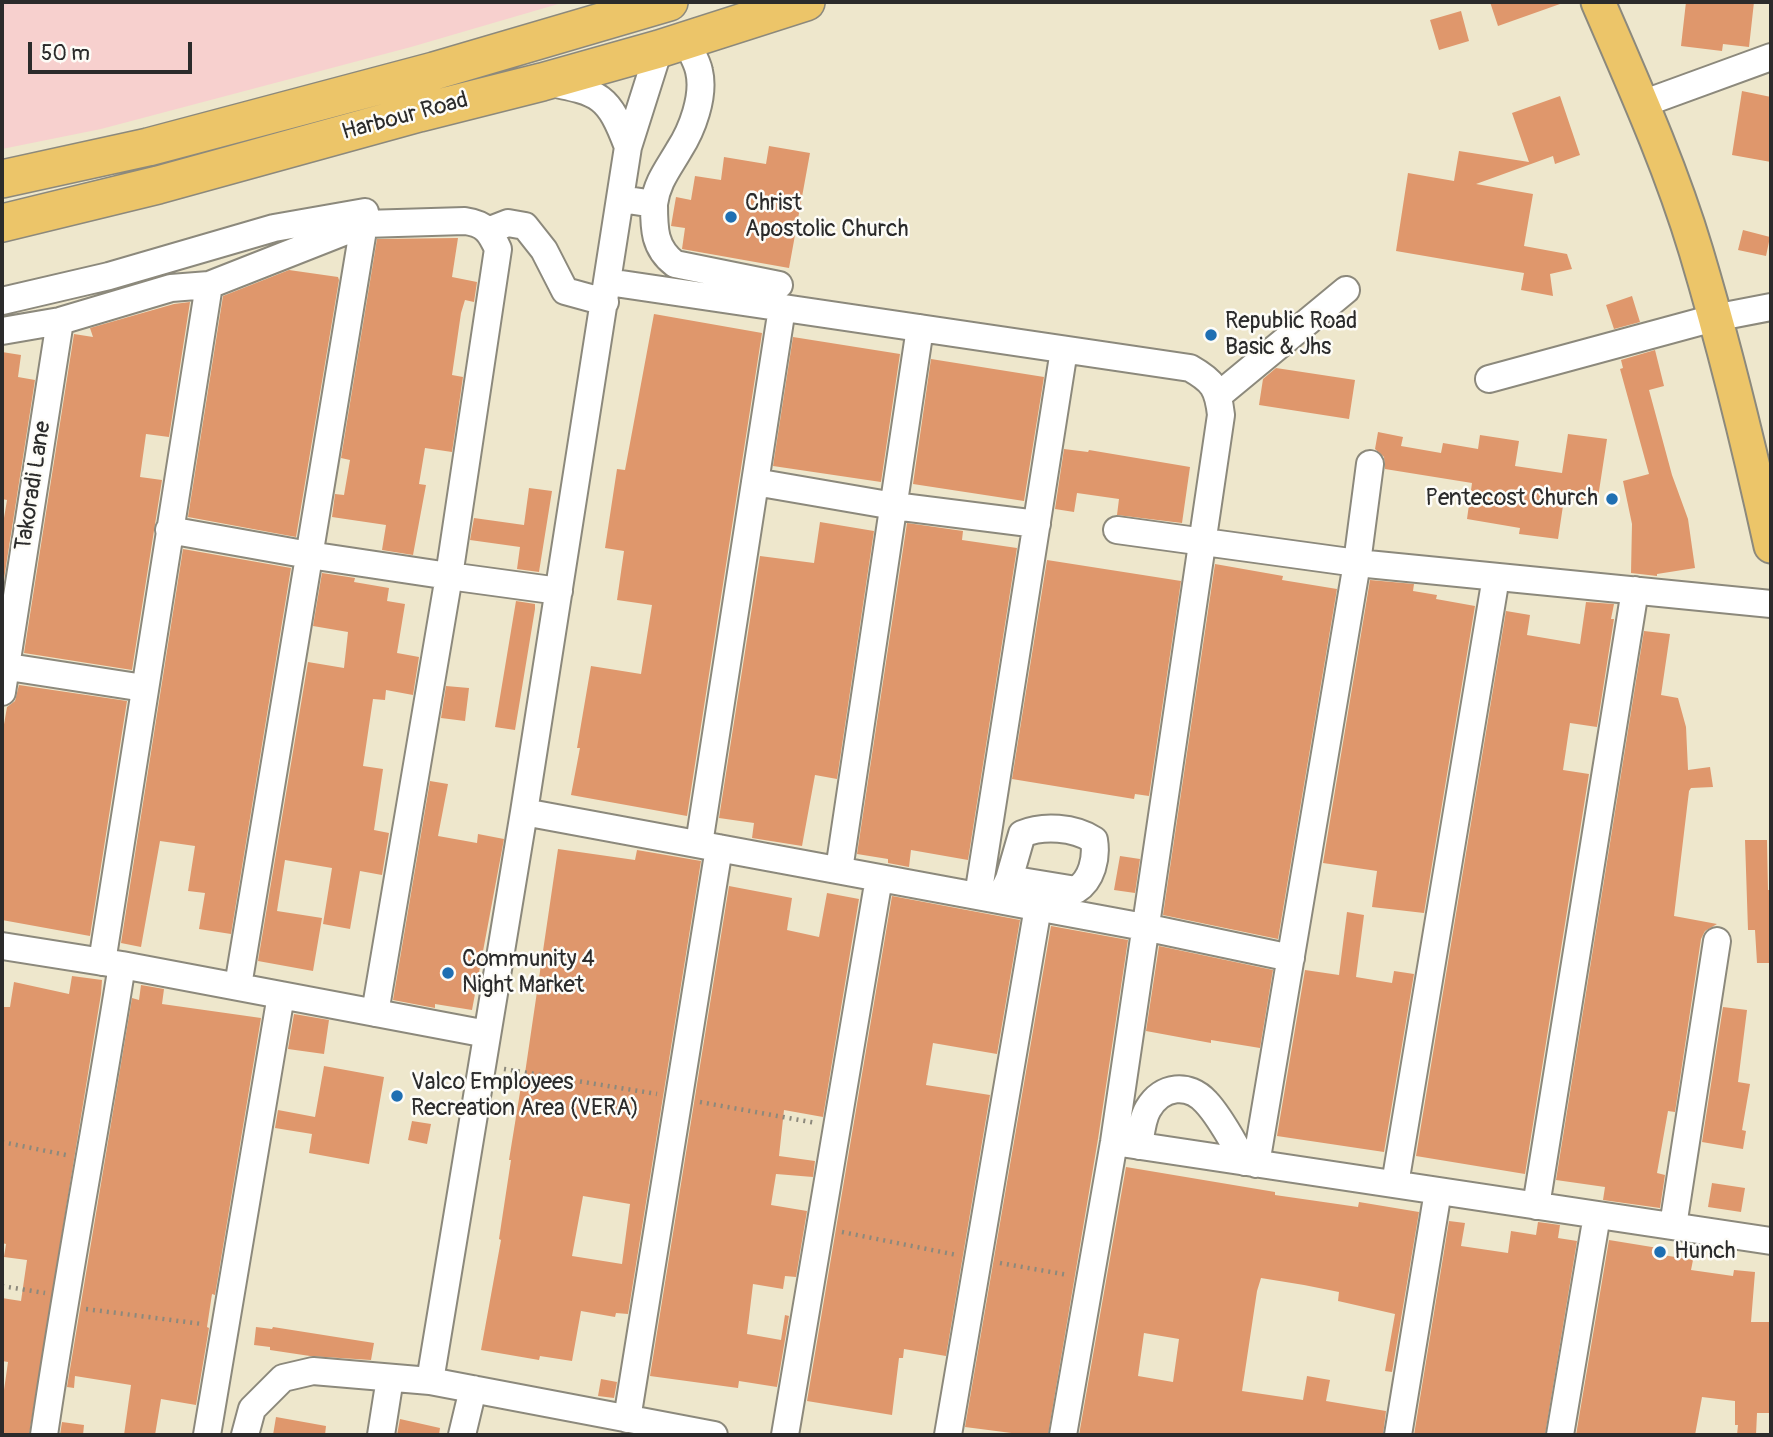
<!DOCTYPE html>
<style>
body{margin:0}
#map{position:relative;width:1773px;height:1437px;overflow:hidden;background:#eee7cc;font-family:Pangolin,sans-serif}
canvas{display:block}
.frame{position:absolute;inset:0;border:4px solid #2b2b2b;pointer-events:none}
.scale{position:absolute;left:28px;top:42px;width:164px;height:32px;box-sizing:border-box;border:4px solid #2b2b2b;border-top:0;padding-left:9px;font-size:21px;line-height:24px;white-space:nowrap;color:#2b2b2b;-webkit-text-stroke:5px #fdfcf7;paint-order:stroke}
</style>
<div id="map">
<canvas width="1773" height="1437"></canvas>
<div class="frame"></div>
<div class="scale">50 m</div>
</div>
<script>
const c = document.querySelector('canvas').getContext('2d');
c.lineJoin = 'round';
function paint(path, color) { c.fillStyle = color; c.fill(path, 'evenodd'); }
function stroke(path, color, width, dash) { c.strokeStyle = color; c.lineWidth = width; c.lineCap = dash ? 'butt' : 'round'; c.setLineDash(dash || []); c.stroke(path); }
function write(font, color, halo, rows, align = 'center') {
  c.font = font + ' Pangolin,sans-serif'; c.lineWidth = 5; c.setLineDash([]); c.textBaseline = 'middle'; c.strokeStyle = halo; c.fillStyle = color; for (const [text, x, y, turn = 0] of rows) {
    c.save(); c.translate(x, y); c.rotate((+turn || 0) * Math.PI / 180); c.textAlign = isNaN(turn) ? turn : align; if (halo) c.strokeText(text, 0, 0); c.fillText(text, 0, 0); c.restore();
  }
}
const built = new Path2D(`
 M2,2H565L411,47L101,129L2,149Z`);
const building = new Path2D(`
 M1490,2H1559L1560,4L1498,26Z
 M1686,2H1754L1749,47L1723,44L1722,51L1681,46Z
 M1461,11L1469,41L1439,50L1430,20Z
 M1742,91L1771,97V162L1732,155Z
 M1560,96L1580,155L1555,164L1553,156L1476,184L1533,194L1524,246L1567,254L1572,269L1550,274L1553,296L1521,290L1524,273L1396,251L1408,173L1454,181L1459,151L1529,162L1512,113Z
 M769,146L810,153L789,268L682,249L685,228L671,226L676,197L691,200L695,176L721,180L724,157L766,164Z
 M1743,230L1770,237L1766,256L1738,250Z
 M458,238L452,277L477,282L474,302L465,300L461,313L452,375L463,377L452,452L425,448L419,484L426,485L413,555L382,550L386,525L332,517L335,494L344,495L350,460L341,458L377,239Z
 M289,270L338,277L339,280L296,537L188,517L223,296Z
 M1632,296L1640,322L1614,329L1606,305Z
 M190,302L169,437L146,434L140,477L162,480L132,670L24,653L74,334L93,337L90,328L174,304Z
 M654,314L762,333L687,816L571,795L580,748H577L591,666L641,674L652,605L617,600L624,551L605,548L617,469L625,470Z
 M793,337L900,354L881,482L773,466Z
 M1655,350L1664,386L1649,390L1672,475L1688,519L1695,568L1657,574V576L1631,573L1632,524L1623,481L1649,474L1620,369L1623,368L1621,360Z
 M2,352L21,355L18,377L35,380L2,592V530L7,500L2,499Z
 M931,359L1044,377L1024,501L913,484Z
 M1276,368L1355,380L1349,419L1259,405L1263,379Z
 M1378,432L1403,437L1401,446L1441,453L1443,443L1478,449L1480,435L1519,441L1515,466L1562,473L1568,434L1607,439L1597,504L1564,499L1558,539L1519,534L1520,528L1467,519L1472,483L1385,469L1384,457L1375,449Z
 M1064,449L1088,452L1089,450L1190,467L1182,523L1117,515L1119,499L1077,493L1074,512L1055,509Z
 M529,488L552,491L539,572L517,569L520,547L470,540L474,518L524,525Z
 M820,522L874,531L837,779L815,775L802,846L752,838L754,823L719,818L760,556L814,563Z
 M907,523L963,531L962,540L1017,548L968,860L911,850L909,867L888,863V859L857,854Z
 M183,549L291,568L231,934L199,929L205,893L188,891L195,846L160,841L141,947L121,943Z
 M1047,560L1181,581L1149,796L1135,794L1134,799L1012,779Z
 M1215,564L1283,576L1282,580L1337,589L1278,939L1163,915Z
 M322,573L355,578L354,582L389,588L387,601L405,604L397,653L419,657L413,695L386,690L385,700L373,699L363,766L383,769L374,830L389,833L382,875L360,871L350,929L323,924L332,868L285,860L277,911L322,918L313,971L258,961L308,662L344,668L348,632L313,626Z
 M1370,580L1414,584L1413,591L1437,595L1436,599L1475,606L1424,913L1372,907L1377,871L1323,863Z
 M516,601L535,604V609L515,730L495,727Z
 M1586,602L1614,604L1611,619H1614L1597,727L1570,723L1563,770L1589,774L1525,1174L1416,1156L1506,611L1530,615L1527,635L1580,644Z
 M1644,631L1670,634L1661,695L1678,698L1686,727L1688,770L1710,767L1713,787L1691,788L1689,791L1674,916L1717,924L1705,931L1701,939L1675,1112L1668,1111L1657,1173L1665,1175L1660,1208L1603,1200L1605,1187L1556,1180Z
 M19,685L127,701L90,936L2,920V736L7,707L15,701Z
 M446,686L469,688L465,721L441,718Z
 M430,781L448,784L438,836L477,843L478,834L504,839L472,1010L435,1004V1008L393,1000Z
 M1745,840H1767L1768,890H1771V963H1757L1755,930H1748Z
 M558,849L635,860L637,850L701,861L628,1314L616,1313L615,1317L581,1311L572,1361L540,1356L539,1360L481,1350L501,1240L499,1239L511,1160H509L522,1080H524ZM583,1196L630,1204L622,1264L572,1256Z
 M1120,856L1140,859L1135,893L1114,890Z
 M729,886L792,898L787,930L819,937L827,893L859,899L823,1117L784,1110L779,1156L815,1161L813,1177L776,1174L771,1205L807,1211L796,1277L785,1276L783,1289L753,1284L747,1334L781,1340L785,1315L789,1316L777,1387L739,1381L738,1388L650,1376Z
 M892,896L1020,920L997,1054L933,1043L926,1085L990,1095L946,1356L904,1349L903,1358H899L892,1415L807,1401Z
 M1347,912L1364,915L1356,977L1392,983L1394,971L1414,974L1384,1152L1277,1136L1305,970L1339,975Z
 M1051,926L1128,940L1098,1139L1048,1435H1027L965,1427Z
 M1159,946L1273,970L1260,1048L1211,1040V1043L1146,1031Z
 M72,976L102,980L101,994L29,1435H2V1404L8,1362L2,1361V1298L21,1301L27,1260L4,1257L6,1244L2,1243V1020L4,1007H10L14,982L69,994Z
 M141,985L164,989L162,1004L261,1018L215,1295L212,1294L207,1327L209,1328L196,1405L161,1399L155,1435H124L131,1385L75,1376L74,1388L67,1387L132,998L139,1000Z
 M1723,1007L1747,1010L1738,1082L1750,1084L1742,1130L1746,1131L1743,1149L1702,1142Z
 M294,1014L329,1020L324,1054L288,1049Z
 M324,1066L384,1077L369,1164L309,1153L312,1134L275,1128L278,1110L315,1117Z
 M412,1121L431,1124L427,1144L408,1140Z
 M1126,1167L1275,1192V1195L1358,1207L1359,1202L1419,1212L1392,1372L1385,1371L1395,1314L1338,1301L1339,1292L1304,1285L1261,1278L1257,1291L1242,1391L1303,1400L1307,1376L1330,1380L1326,1401L1386,1411L1383,1435H1079ZM1144,1333L1179,1339L1173,1382L1138,1376Z
 M1712,1183L1745,1188L1741,1212L1708,1207Z
 M1449,1221L1465,1223L1461,1246L1508,1253L1511,1231L1536,1235L1538,1222L1560,1225L1558,1238L1577,1241L1545,1435H1414Z
 M1609,1240L1658,1248L1657,1254L1693,1260L1691,1270L1733,1276L1734,1270L1755,1272L1751,1322H1771V1413H1757L1756,1435H1737L1738,1425H1735V1401L1702,1397L1695,1435H1576Z
 M256,1327L272,1329L273,1327L374,1343L371,1360L310,1356L270,1350V1347L254,1345Z
 M601,1379L617,1382L614,1398L598,1396Z
 M276,1417L326,1426L325,1435H273Z
 M400,1419L440,1428L439,1435H397Z
 M62,1422L84,1425L83,1435H60Z`);
const path = new Path2D(`
 M504,1069L657,1094
 M700,1102L816,1123
 M2,1142L66,1155
 M842,1232L957,1255
 M1000,1263L1068,1275
 M2,1286L45,1293
 M86,1309L202,1324`);
const minor = new Path2D(`
 M547,82C600,93 608,94 628,147
 M1642,104L1771,57
 M621,199L654,204C657,182 668,169 679,150C692,130 705,96 699,71C697,61 690,50 686,41
 M654,204C654,229 654,248 675,264L779,285
 M490,230L508,223L525,226L544,250L565,291L605,302
 M608,282L1190,368C1213,381 1218,388 1221,415L1114,1142L1063,1435
 M2,301L109,276L274,228L365,212
 M2,331L60,321L171,288L209,285L102,962
 M1489,379L1714,318L1771,307
 M1219,395L1346,290
 M755,482L894,506L1037,524
 M169,530L309,555L449,576L498,249C490,231 485,224 465,221L364,224L209,285
 M1117,530L1357,563L1771,604
 M2,666L144,688
 M2,692L60,321
 M524,812L1144,927L1291,958
 M699,844L782,308
 M839,870L920,328
 M978,896L1064,350
 M999,900L1009,879L1022,834C1043,825 1074,827 1094,840C1097,858 1092,880 1076,890L1009,879
 M2,946L122,965L487,1034
 M238,986L364,224
 M375,1013L449,576L559,591
 M1114,1142L1771,1241
 M1139,1146C1141,1134 1142,1119 1148,1109C1162,1085 1189,1083 1206,1102C1222,1119 1233,1143 1245,1162
 M1256,1164L1357,563L1370,464
 M1395,1184L1496,577
 M1536,1206L1635,590
 M1673,1226L1717,941
 M430,1381L524,812L628,147L659,49
 M627,1419L719,848
 M44,1435C67,1278 97,1122 122,965
 M207,1435L281,995
 M245,1435L252,1409L283,1378L313,1371L430,1381L714,1435
 M381,1435L390,1378
 M462,1435L473,1389
 M785,1435L879,878
 M948,1435L1038,907
 M1398,1435L1438,1191
 M1560,1435L1597,1215`);
const major = new Path2D(`
 M1598,2C1633,83 1670,165 1696,251C1725,348 1749,446 1771,546`);
const highway = new Path2D(`
 M2,179L148,147L434,71L669,2
 M2,223L158,185L419,113L542,82L659,49L806,2`);
const markers = [
 [731,217,7,"#1f6fb2"],
 [1211,335,7,"#1f6fb2"],
 [1612,499,7,"#1f6fb2"],
 [448,973,7,"#1f6fb2"],
 [397,1096,7,"#1f6fb2"],
 [1660,1252,7,"#1f6fb2"]
];
const streetNames = [
 ["Harbour Road",405,117,-15],
 ["Takoradi Lane",34,486,-81]
];
const poiNames = [
 ["Christ",745,204],
 ["Apostolic Church",745,230],
 ["Republic Road",1225,322],
 ["Basic & Jhs",1225,348],
 ["Pentecost Church",1598,499,"right"],
 ["Community 4",462,960],
 ["Night Market",462,986],
 ["Valco Employees",411,1083],
 ["Recreation Area (VERA)",411,1109],
 ["Hunch",1674,1252]
];
paint(built, '#f7d0ce');
paint(building, '#df976c');
stroke(minor, '#8c897c', 30);
stroke(major, '#8c897c', 37);
stroke(highway, '#8c897c', 40);
stroke(path, '#8c897c', 4.5, [2, 5]);
stroke(minor, '#fff', 26);
stroke(major, '#ecc569', 33);
stroke(highway, '#ecc569', 37);
for (const [x, y, r, color] of markers) { const dot = new Path2D(); dot.arc(x, y, r, 0, 2 * Math.PI); c.fillStyle = color; c.fill(dot); stroke(dot, '#fdfcf7', 2.5); }
write('23px', '#2b2b2b', '#fdfcf7', streetNames);
write('23px', '#2b2b2b', '#fdfcf7', poiNames, 'left');
</script>
